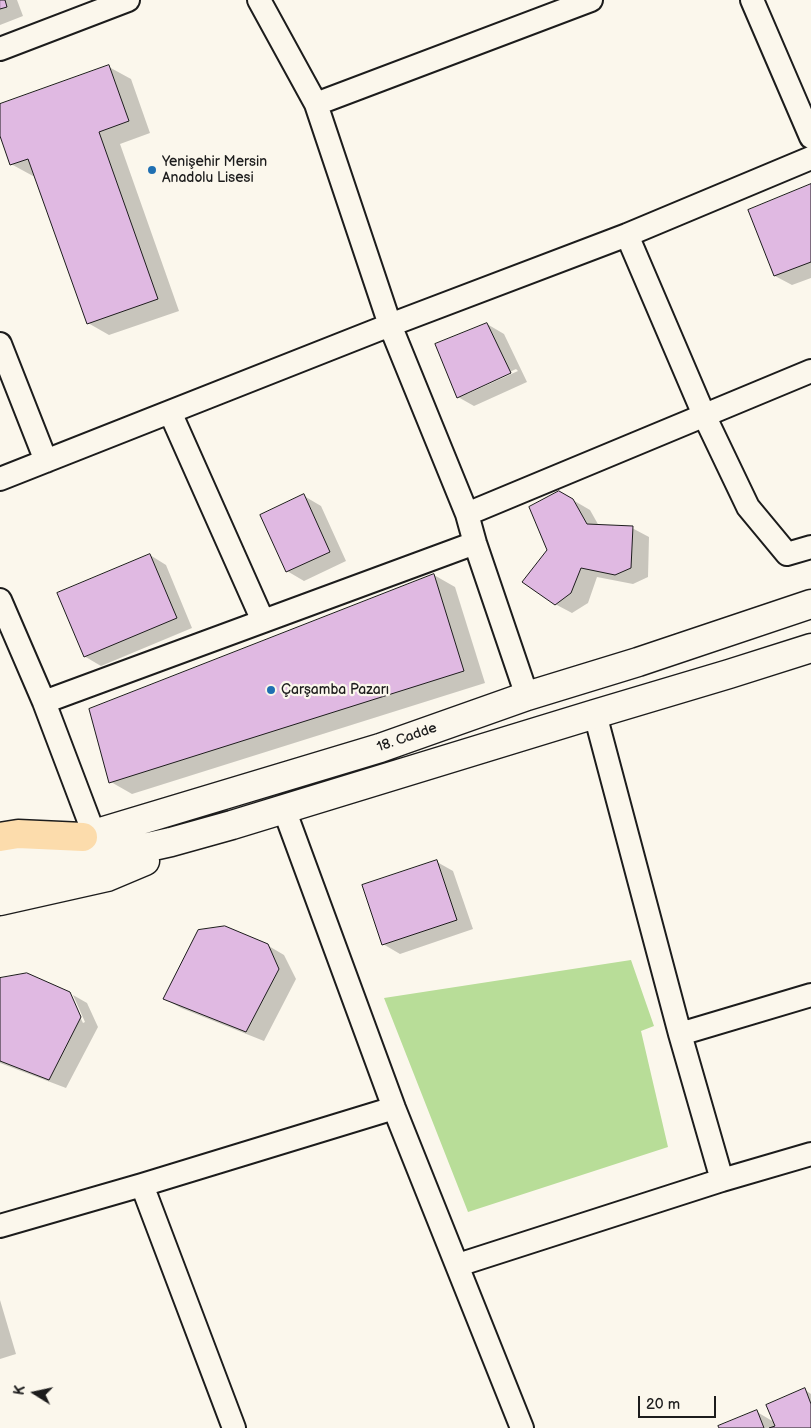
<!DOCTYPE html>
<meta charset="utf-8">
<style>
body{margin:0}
#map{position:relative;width:811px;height:1428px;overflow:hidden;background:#fbf7ec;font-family:"Balsamiq Sans",sans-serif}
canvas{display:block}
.north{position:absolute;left:10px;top:1368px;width:50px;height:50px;-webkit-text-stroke:4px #fbf7ec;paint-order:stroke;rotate:280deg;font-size:14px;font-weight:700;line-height:20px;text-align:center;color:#1c1c1c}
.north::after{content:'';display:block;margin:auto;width:18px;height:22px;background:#1c1c1c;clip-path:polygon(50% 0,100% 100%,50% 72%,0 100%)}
.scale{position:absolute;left:638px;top:1396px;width:78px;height:22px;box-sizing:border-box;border:2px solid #1c1c1c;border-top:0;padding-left:6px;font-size:15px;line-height:18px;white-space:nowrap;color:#1c1c1c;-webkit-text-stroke:4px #fbf7ec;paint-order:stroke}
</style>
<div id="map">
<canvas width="811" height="1428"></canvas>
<div class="north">K</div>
<div class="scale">20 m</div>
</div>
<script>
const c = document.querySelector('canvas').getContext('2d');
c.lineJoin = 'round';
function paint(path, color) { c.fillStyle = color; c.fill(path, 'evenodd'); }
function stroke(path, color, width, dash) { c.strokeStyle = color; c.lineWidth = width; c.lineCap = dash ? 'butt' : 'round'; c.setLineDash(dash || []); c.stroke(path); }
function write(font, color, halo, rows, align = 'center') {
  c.font = font + ' "Balsamiq Sans",sans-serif'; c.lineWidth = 4.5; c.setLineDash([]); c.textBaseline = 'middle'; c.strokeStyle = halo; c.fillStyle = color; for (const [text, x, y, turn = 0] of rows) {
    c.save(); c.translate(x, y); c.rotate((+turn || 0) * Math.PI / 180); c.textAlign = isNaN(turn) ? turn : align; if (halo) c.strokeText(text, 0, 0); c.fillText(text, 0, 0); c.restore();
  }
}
const green = new Path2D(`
 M631,960L654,1026L641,1031L668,1147L468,1212L384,998Z`);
const shadow = new Path2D(`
 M0,0H17L23,16L0,25Z
 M109,67L131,79L150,133L120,144L179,311L109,335L88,323L35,176H33L11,164L0,132V106Z
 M811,185V278L792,285L775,276L749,210Z
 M487,324L504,334L527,382L474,406L458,397ZM516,369L518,371L467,394V392Z
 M559,492L590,510L599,526L632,528L649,537L648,577L633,584L597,577L588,603L572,613L555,604L548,550Z
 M304,496L321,506L346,561L304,581L287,571Z
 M150,555L166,565L192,628L101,666L84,656Z
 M434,575L455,587L485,683L132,794L111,782Z
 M437,862L453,871L473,929L400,954L383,944Z
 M267,945L284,955L296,979L264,1041L181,1008L165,999Z
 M0,980L69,994L83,1023L85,1022L73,995L87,1003L98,1027L66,1088L0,1063Z
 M0,1300L16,1354L0,1359Z
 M805,1390L811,1394V1428H721L757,1412L774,1422Z`);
const building = new Path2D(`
 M0,0H5L7,7L0,9Z
 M109,65L129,121L99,132L158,299L87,324L28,159L10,165L0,136V104Z
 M811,184V262L774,276L748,210Z
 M487,323L511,373L457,398L435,344Z
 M559,491L573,499L587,524L633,526L631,568L615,575L581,568L571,593L555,605L522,582L547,550L529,507Z
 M304,494L330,552L286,572L260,515Z
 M150,554L177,618L84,657L57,593Z
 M434,574L464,671L109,783L89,709Z
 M437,860L457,920L382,945L362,885Z
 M225,926L268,944L279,969L246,1032L163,999L198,930Z
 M27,973L70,992L81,1017L49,1080L0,1061V978Z
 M805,1388L811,1404V1428H769L775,1426L766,1405Z
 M757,1410L764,1428H719L718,1426Z`);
const minor = new Path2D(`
 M259,0L316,104L390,325L467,514L475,543L527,696
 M752,0L811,137
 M0,49L128,0
 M316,104L591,0
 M627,235L704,415L748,507L787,554L811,547
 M0,344L46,461
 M170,412L263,621
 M0,479L390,325L627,235L811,158
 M467,514L811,371
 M0,600L44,702L94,834
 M44,702L475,543
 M595,714L680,1034L722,1180
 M284,809L394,1108L522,1428
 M680,1034L811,995
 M142,1185L234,1428
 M0,1226L142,1185L394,1108
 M458,1265L722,1180L811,1154`);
const tertiary = new Path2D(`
 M0,859L94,834L380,748L527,696L638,662L811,604
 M0,880L171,842L232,825L595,714L729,674L811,648
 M0,901L107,877L145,861`);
const primary = new Path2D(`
 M0,837L18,834L83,837`);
const markers = [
 [152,170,5,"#1f6fb2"],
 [271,690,5,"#1f6fb2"]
];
const poiNames = [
 ["Yenişehir Mersin",162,162],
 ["Anadolu Lisesi",162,178],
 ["Çarşamba Pazarı",281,690]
];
const streetNames = [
 ["18. Cadde",407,738,-19]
];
paint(green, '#b8dd98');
paint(shadow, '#0003');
paint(building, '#e0b9e2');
stroke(building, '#1c1c1c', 1);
stroke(minor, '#1c1c1c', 26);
stroke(tertiary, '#1c1c1c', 31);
stroke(primary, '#1c1c1c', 31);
stroke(minor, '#fbf7ec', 22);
stroke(tertiary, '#fbf7ec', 28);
stroke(primary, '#fcdcac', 28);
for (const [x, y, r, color] of markers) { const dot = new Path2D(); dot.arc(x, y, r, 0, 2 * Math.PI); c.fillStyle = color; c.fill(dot); stroke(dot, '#fbf7ec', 2); }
write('14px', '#1c1c1c', '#fbf7ec', poiNames, 'left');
write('14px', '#1c1c1c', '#fbf7ec', streetNames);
</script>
